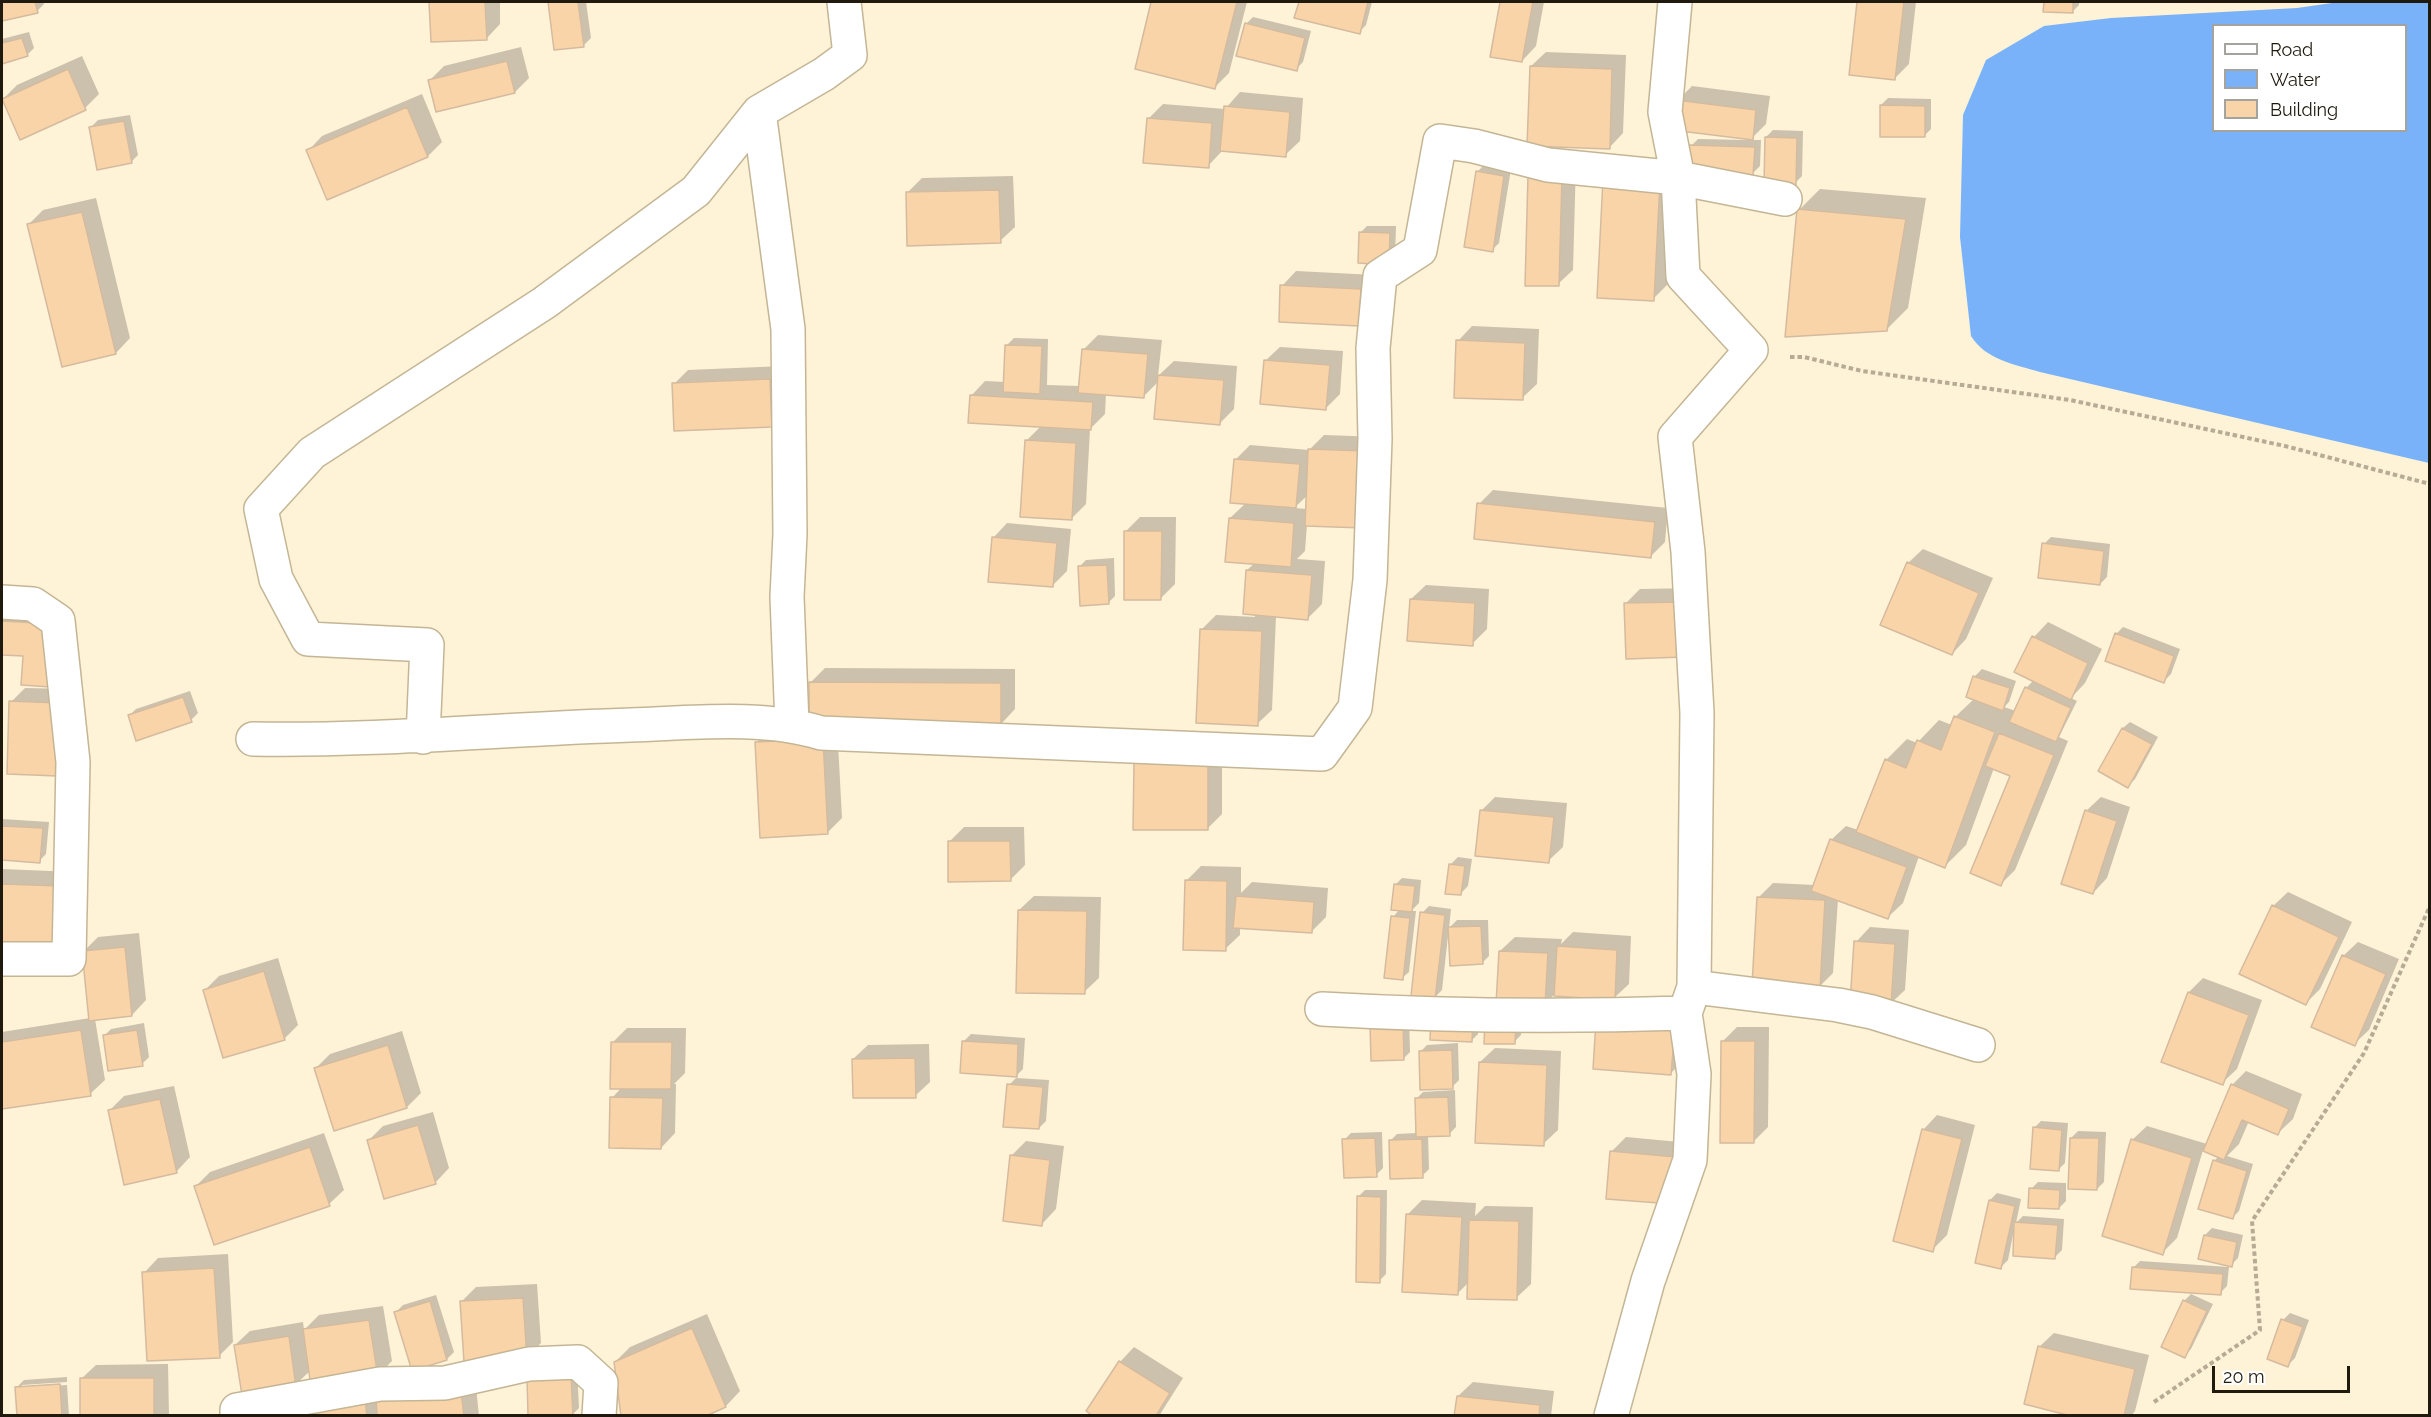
<!DOCTYPE html>
<style>
body{margin:0}
#map{position:relative;width:2431px;height:1417px;overflow:hidden;background:#fef2d7;font-family:Raleway,sans-serif}
canvas{display:block}
.frame{position:absolute;inset:0;border:3px solid #1f1a0d;pointer-events:none}
.legend{position:absolute;left:2212px;top:24px;width:195px;height:108px;box-sizing:border-box;background:#fff;border:2px solid #a5a39e;margin:0;padding:8px 10px;list-style:none;font-size:18px;color:#1f1a0d}
.legend li{display:flex;align-items:center;gap:12px;height:30px}
.legend b{width:30px;border:2px solid #a5a39e}
.scale{position:absolute;left:2212px;top:1366px;width:138px;height:27px;box-sizing:border-box;border:3px solid #1f1a0d;border-top:0;padding-left:8px;font-size:18px;line-height:21px;white-space:nowrap;color:#1f1a0d;-webkit-text-stroke:4px #fff;paint-order:stroke}
</style>
<div id="map">
<canvas width="2431" height="1417"></canvas>
<div class="frame"></div>
<ul class="legend">
<li><b style="height:8px;background:#fff"></b>Road</li>
<li><b style="height:16px;background:#79b2f8"></b>Water</li>
<li><b style="height:16px;background:#fad4a9"></b>Building</li>
</ul>
<div class="scale">20 m</div>
</div>
<script>
const c = document.querySelector('canvas').getContext('2d');
c.lineJoin = 'round';
function paint(path, color) { c.fillStyle = color; c.fill(path, 'evenodd'); }
function stroke(path, color, width, dash) { c.strokeStyle = color; c.lineWidth = width; c.lineCap = dash ? 'butt' : 'round'; c.setLineDash(dash || []); c.stroke(path); }
const water = new Path2D(`
 M2339,2H2429V463L2040,372C2014,364 1986,360 1971,336L1960,237L1963,115L1986,60L2044,26L2111,18L2297,8ZM2214,26H2406V130H2214Z`);
const shadow = new Path2D(`
 M2,2H43L44,4L37,11L2,20Z
 M431,2H500V24L486,39L432,41Z
 M549,2H586L591,38L584,45L555,49Z
 M1153,2H1247L1229,73L1215,87L1136,68Z
 M1300,2H1372L1366,25L1359,32L1296,17Z
 M1501,2H1544L1536,46L1522,61L1492,56Z
 M1859,2H1916L1909,64L1895,78L1850,74Z
 M2045,2H2079V5L2072,12L2045,11Z
 M1253,17L1311,31L1303,62L1296,69L1246,24Z
 M29,32L34,48L27,55L2,62V39Z
 M521,47L529,78L515,92L429,81L444,66Z
 M1546,52L1626,55L1623,133L1609,148L1531,66Z
 M82,56L99,94L85,108L3,99L17,85Z
 M1692,86L1770,96L1766,124L1750,140H1761L1760,166L1753,173L1691,146L1698,139L1748,140V138L1677,101Z
 M1240,92L1303,98L1300,141L1285,155L1223,150L1208,166L1148,119L1163,104L1225,109Z
 M422,94L442,142L428,156L308,151L322,136Z
 M1888,98L1931,99V129L1924,136L1881,105Z
 M130,115L138,155L131,162L91,127L98,120Z
 M1773,130L1803,131L1802,176L1795,183L1766,137Z
 M1576,162L1573,270L1558,284L1529,175Z
 M1484,165L1511,169L1499,243L1492,250L1477,172Z
 M1674,168L1667,285L1653,299L1598,296Z
 M1013,176L1015,227L1000,241L907,193L922,178Z
 M1820,189L1926,198L1908,308L1886,330L1799,210Z
 M96,198L130,338L116,353L29,224L43,210Z
 M1367,226H1396L1395,256L1360,233Z
 M1296,271L1375,275L1358,325L1282,286Z
 M1472,326L1539,329L1537,384L1522,398L1458,341Z
 M1098,335L1162,340L1158,376L1174,361L1237,366L1234,409L1219,424L1159,381L1143,397L1106,393L1105,414L1090,429L1086,504L1071,519L1026,441L1041,426L971,396L985,381L1005,382L1007,345L1014,338L1048,339L1047,385L1080,386L1084,349Z
 M1280,347L1343,351L1340,394L1325,409L1265,361Z
 M784,366L786,411L771,425L674,384L688,370Z
 M1324,435L1380,437L1307,524L1305,551L1297,559L1325,561L1322,604L1307,619L1276,616L1272,710L1257,724L1201,630L1216,615L1255,617L1247,570L1255,563L1230,518L1246,503L1236,459L1250,445L1309,450ZM1308,495L1307,509L1294,508Z
 M1493,490L1668,508L1665,542L1650,557L1479,504Z
 M1140,517H1176L1175,584L1160,599L1126,531Z
 M1007,523L1071,529L1067,571L1053,585L993,538Z
 M2051,537L2110,544L2107,577L2100,584L2044,544Z
 M1923,549L1993,578L1966,639L1952,654L1908,563Z
 M1114,558L1115,596L1108,603L1079,567L1086,560Z
 M1426,585L1489,589L1487,629L1472,644L1411,599Z
 M1697,588L1698,641L1625,604L1640,589Z
 M2,607L68,610L24,654L2,653Z
 M2048,622L2102,649L2085,683L2071,698L2077,701L2059,737L2068,741L2015,870L2001,884L2012,775L1994,768L1966,845L1945,866L1919,856L1903,903L1888,917L1838,899L1833,973L1819,987L1759,897L1773,883L1815,885L1831,840L1846,826L1858,830L1886,760L1907,739L1917,743L1939,720L1952,725L1955,717L1974,699L1968,696L1975,676L1982,669L2016,681L2009,702L2004,707L2016,711L2026,688L2034,680V637Z
 M2123,627L2180,649L2171,674L2164,681L2116,634Z
 M825,668L1015,669V709L1001,724L810,683Z
 M25,688L73,689L57,775L11,702Z
 M190,691L198,713L191,720L129,716L136,709Z
 M2130,722L2158,737L2135,779L2128,786L2100,771L2123,728Z
 M837,725L842,818L827,833L756,743L771,728Z
 M1150,749L1222,750V814L1207,829L1136,764Z
 M1495,797L1567,803L1563,847L1548,861L1481,811Z
 M2101,797L2130,807L2107,878L2093,893L2086,811Z
 M2,819L49,822L46,854L39,861L2,859Z
 M964,827H1024L1025,865L1010,880L949,842Z
 M1458,857L1472,859L1468,886L1461,893L1451,864Z
 M1201,866L1241,867V893L1252,882L1328,888L1326,917L1311,932L1240,927V935L1225,949L1186,881Z
 M2,869L74,872L58,943L2,941Z
 M1402,878L1421,880L1419,903L1411,911H1416L1409,972L1402,978L1393,917L1400,909L1395,885Z
 M2288,892L2352,922L2320,989L2305,1004L2273,906Z
 M1034,896L1101,897L1099,978L1084,992L1019,910Z
 M1429,906L1451,909L1449,928L1457,920H1488L1489,956L1482,963L1448,936L1442,990L1435,997L1422,913Z
 M1870,927L1909,930L1905,990L1890,1004L1856,942Z
 M1573,932L1631,936L1629,984L1614,998L1555,994L1544,1004L1500,951L1515,937L1562,939L1561,944Z
 M139,933L146,1000L132,1015L95,1019L105,1080L90,1094L2,1108V1032L90,1018L83,952L98,937Z
 M2358,942L2399,959L2369,1030L2354,1044L2343,956Z
 M278,958L298,1025L284,1039L205,990L219,976Z
 M2203,978L2262,1000L2237,1069L2222,1083L2163,1061L2189,992Z
 M1479,1012L1478,1034L1471,1041L1431,1039Z
 M1522,1013L1521,1035L1514,1042H1486Z
 M1689,1013L1685,1059L1671,1073L1595,1068Z
 M1409,1015L1410,1052L1403,1059L1372,1060Z
 M144,1023L149,1057L142,1064L104,1036L111,1029Z
 M1737,1027H1769L1768,1127L1753,1142L1722,1042Z
 M627,1028H686L685,1073L674,1084H676L675,1133L661,1148L612,1098L622,1087L612,1043Z
 M402,1031L421,1093L407,1107L316,1068L330,1054Z
 M971,1034L1025,1038L1023,1069L1016,1076L964,1041Z
 M1458,1043L1459,1080L1452,1087L1420,1052L1427,1045Z
 M929,1044L930,1082L915,1096L853,1059L868,1045Z
 M1495,1048L1561,1051L1558,1130L1543,1144L1480,1062Z
 M2246,1071L2302,1094L2293,1119L2278,1133L2249,1121L2239,1144L2227,1156L2253,1164L2239,1211L2232,1218L2214,1161L2219,1156L2203,1150L2177,1238L2162,1253L2132,1140L2147,1126L2207,1144L2232,1085Z
 M1016,1078L1049,1080L1046,1121L1039,1128L1009,1085Z
 M174,1086L190,1157L176,1172L109,1111L124,1096Z
 M1455,1090L1456,1127L1449,1134L1428,1135L1429,1169L1422,1176L1390,1141L1397,1134L1417,1133L1416,1099L1423,1092Z
 M433,1112L449,1168L435,1183L369,1140L383,1126Z
 M1937,1115L1975,1125L1947,1235L1932,1250L1923,1130Z
 M2041,1121L2068,1123L2065,1163L2058,1170L2034,1128Z
 M2078,1131L2106,1132L2104,1182L2097,1189L2071,1138Z
 M1382,1132L1383,1168L1376,1175L1344,1140L1351,1133Z
 M324,1133L344,1190L329,1204L195,1187L210,1172Z
 M1626,1137L1690,1143L1686,1188L1611,1152Z
 M1026,1141L1064,1146L1056,1209L1042,1224L1011,1156Z
 M2038,1182L2066,1183V1201L2059,1208L2031,1189Z
 M1365,1190H1387L1386,1274L1379,1281L1358,1197Z
 M1997,1193L2021,1199L2016,1223L2023,1216L2064,1219L2062,1250L2055,1257L2013,1235L2008,1260L2001,1267L1990,1200Z
 M1422,1200L1476,1203L1475,1216L1485,1206L1533,1207L1531,1284L1516,1298L1469,1282L1457,1294L1407,1215Z
 M2212,1228L2243,1235L2238,1258L2231,1265L2205,1235Z
 M228,1254L233,1342L219,1356L144,1273L158,1258Z
 M2140,1261L2229,1267L2227,1286L2220,1293L2133,1268Z
 M537,1284L541,1343L526,1358L462,1301L476,1287Z
 M2191,1294L2213,1304L2191,1349L2184,1356V1301Z
 M436,1295L454,1352L447,1359L396,1312L403,1305Z
 M383,1306L392,1361L377,1376L311,1370L295,1385L235,1345L250,1331L303,1322L304,1330L319,1315Z
 M2290,1313L2309,1320L2295,1358L2288,1365L2283,1320Z
 M707,1314L740,1391L726,1406L703,1416L615,1362L630,1347Z
 M2054,1333L2149,1355L2135,1411L2131,1416H2077L2039,1347Z
 M1134,1347L1183,1378L1159,1416H1095L1088,1411L1120,1362Z
 M168,1364L169,1416H82L81,1379L96,1365Z
 M577,1368L579,1408L572,1415L529,1416Z
 M67,1377V1382L22,1385V1388L67,1385L69,1416H19L17,1387L24,1380Z
 M475,1377L479,1416H275Z
 M1473,1382L1554,1391L1551,1416H1456L1458,1396Z`);
const building = new Path2D(`
 M2,2H35L38,13L2,21Z
 M429,2H485L487,40L431,42Z
 M548,2H578L584,47L554,50Z
 M1151,2H1237L1215,89L1135,69Z
 M1299,2H1368L1360,34L1294,18Z
 M1500,2H1533L1522,62L1490,57Z
 M1857,2H1904L1895,80L1849,75Z
 M2044,2H2073V13L2043,12Z
 M1245,23L1305,38L1297,71L1236,56Z
 M22,38L28,56L2,64V43Z
 M507,61L515,93L436,112L428,80Z
 M1530,66L1612,69L1610,149L1527,146Z
 M68,69L86,110L20,140L2,99Z
 M1676,100L1756,110L1753,140L1672,130Z
 M1880,105L1925,106V137H1880Z
 M1224,106L1290,112L1286,157L1220,151Z
 M407,107L428,157L327,200L306,150Z
 M1147,118L1212,123L1209,168L1143,163Z
 M124,121L132,163L97,170L89,127Z
 M1765,137L1797,138L1796,185L1764,184Z
 M1689,145L1755,147L1753,175L1688,173Z
 M1476,171L1504,176L1493,252L1464,247Z
 M1528,175L1562,176L1559,286H1525Z
 M1603,179L1660,182L1654,301L1597,298Z
 M999,190L1001,243L907,246L906,192Z
 M1797,209L1906,219L1887,331L1785,337Z
 M82,212L116,354L62,367L27,224Z
 M1359,232L1390,233L1389,265L1358,263Z
 M1280,285L1361,289L1359,326L1279,322Z
 M1456,340L1525,343L1523,400L1454,398Z
 M1005,345L1042,346L1040,394L1003,392Z
 M1082,349L1148,354L1144,398L1078,393Z
 M1264,360L1330,365L1326,410L1260,404Z
 M1158,375L1224,380L1220,425L1154,419Z
 M770,379L772,427L674,431L672,383Z
 M970,395L1093,402L1091,430L968,423Z
 M1025,440L1076,443L1072,520L1020,517Z
 M1308,449L1366,451L1363,528L1305,526Z
 M1234,459L1300,464L1296,508L1230,503Z
 M1477,503L1655,522L1651,558L1474,539Z
 M1229,518L1294,523L1291,567L1225,562Z
 M1124,531H1162L1161,600H1124Z
 M992,537L1057,543L1053,587L988,582Z
 M2042,543L2104,551L2100,585L2038,578Z
 M1907,562L1979,593L1952,655L1880,625Z
 M1107,565L1109,604L1080,606L1078,566Z
 M1246,570L1312,575L1308,620L1243,614Z
 M1410,599L1475,603L1473,646L1407,641Z
 M1683,602L1684,657L1626,659L1624,603Z
 M2,621L54,624L51,687L21,685L23,656L2,655Z
 M1200,629L1262,631L1258,726L1196,723Z
 M2115,633L2174,656L2164,683L2105,661Z
 M2032,636L2088,663L2071,700L2014,672Z
 M1973,676L2010,688L2003,711L1966,697Z
 M809,682L1001,683V725L809,723Z
 M2025,687L2071,708L2056,742L2009,722Z
 M183,697L192,722L136,741L128,715Z
 M9,701L60,703L57,776L7,774Z
 M1954,716L1995,732L1945,868L1856,832L1885,759L1906,768L1917,740L1941,750Z
 M2122,728L2152,744L2128,788L2098,771Z
 M1999,733L2054,755L2001,886L1970,873L2010,776L1985,766Z
 M823,739L828,834L760,838L755,742Z
 M1134,763L1208,764V830H1133Z
 M1480,810L1554,817L1549,863L1475,856Z
 M2085,810L2117,821L2093,894L2061,884Z
 M2,826L43,828L40,863L2,860Z
 M1830,839L1907,867L1888,919L1811,891Z
 M948,841H1010L1011,881L948,882Z
 M1449,864L1465,866L1461,895L1445,894Z
 M1185,880L1227,881L1226,951L1183,950Z
 M2,884L61,886L58,945L2,942Z
 M1394,884L1415,886L1412,912L1391,910Z
 M1236,896L1314,902L1312,933L1233,928Z
 M1757,897L1825,900L1820,989L1752,985Z
 M2272,905L2339,937L2306,1005L2239,974Z
 M1018,910L1087,911L1085,994L1016,993Z
 M1420,912L1445,915L1435,999L1411,996Z
 M1391,916L1410,918L1403,980L1384,978Z
 M1481,926L1483,964L1450,966L1448,927Z
 M1854,941L1895,944L1891,1006L1850,1003Z
 M1557,946L1617,950L1615,1000L1554,996Z
 M125,947L132,1016L89,1021L82,951Z
 M1499,951L1548,953L1545,1006L1496,1004Z
 M2342,955L2386,974L2355,1046L2311,1027Z
 M264,971L285,1040L223,1058L203,990Z
 M2188,992L2249,1015L2223,1085L2161,1062Z
 M1431,1016L1473,1018L1472,1042L1430,1040Z
 M1485,1019L1516,1020L1515,1044H1484Z
 M1403,1021L1404,1060L1371,1061L1370,1023Z
 M1596,1021L1675,1027L1671,1075L1593,1069Z
 M81,1030L91,1096L2,1109V1042Z
 M137,1030L143,1066L108,1071L103,1035Z
 M962,1041L1018,1044L1017,1077L960,1073Z
 M1721,1041H1755L1754,1143H1720Z
 M611,1042H672L671,1089H610Z
 M388,1045L407,1108L334,1131L314,1068Z
 M1452,1050L1453,1089L1420,1090L1419,1051Z
 M915,1058L916,1098H853L852,1059Z
 M1479,1062L1547,1065L1544,1146L1475,1143Z
 M1007,1084L1043,1087L1039,1129L1003,1127Z
 M2231,1084L2289,1109L2278,1135L2242,1120L2224,1160L2203,1151Z
 M610,1097L663,1098L661,1149L609,1148Z
 M1448,1097L1450,1136L1416,1137L1415,1098Z
 M160,1099L177,1173L124,1185L108,1110Z
 M418,1125L436,1184L384,1199L367,1140Z
 M2033,1127L2062,1130L2059,1171L2030,1169Z
 M1922,1129L1962,1139L1933,1252L1893,1241Z
 M1375,1138L1377,1177L1344,1178L1342,1139Z
 M2070,1138H2099L2097,1190L2068,1189Z
 M1422,1139L1423,1178L1390,1179L1389,1140Z
 M2131,1139L2192,1158L2163,1255L2102,1236Z
 M310,1147L330,1206L214,1245L194,1186Z
 M1610,1151L1676,1157L1672,1204L1606,1199Z
 M1010,1155L1050,1160L1042,1226L1003,1221Z
 M2213,1160L2247,1171L2233,1219L2198,1209Z
 M2029,1188L2060,1190L2059,1209L2028,1208Z
 M1357,1196L1381,1197L1380,1283L1356,1282Z
 M1989,1200L2015,1206L2001,1269L1975,1263Z
 M1406,1214L1462,1217L1458,1295L1402,1292Z
 M1469,1220L1519,1221L1517,1300L1467,1299Z
 M2014,1222L2058,1225L2055,1259L2013,1256Z
 M2204,1235L2237,1242L2232,1267L2198,1259Z
 M2132,1267L2223,1274L2221,1295L2130,1289Z
 M214,1268L220,1358L147,1361L142,1272Z
 M523,1298L527,1359L464,1362L460,1301Z
 M2183,1300L2207,1311L2185,1358L2161,1347Z
 M430,1301L447,1360L412,1371L394,1312Z
 M2281,1319L2303,1327L2288,1367L2267,1359Z
 M369,1320L378,1377L311,1387L303,1329Z
 M692,1328L726,1407L706,1416H621L614,1362Z
 M289,1336L296,1387L242,1395L234,1345Z
 M2038,1346L2135,1369L2124,1416H2071L2024,1404Z
 M1119,1361L1170,1393L1156,1416H1093L1086,1411Z
 M571,1374L573,1416H528L527,1377Z
 M80,1378H154V1416H80Z
 M60,1384L62,1416H17L15,1387Z
 M461,1391L464,1416H377L376,1398Z
 M1457,1396L1540,1405L1539,1416H1454Z
 M365,1400L367,1416H274Z`);
const path = new Path2D(`
 M1790,357H1804L1862,371L2070,400L2285,446L2430,484
 M2154,1402L2260,1330L2252,1221L2364,1053L2430,906`);
const minor = new Path2D(`
 M759,112L788,329L790,534L787,597L792,724
 M2,602L33,604L58,621L73,762L69,959H2
 M423,737L427,645L308,639L276,579L261,509L312,453L544,303L696,191L759,112L824,74L850,55L844,2
 M253,739C380,741 505,729 631,725C693,723 762,715 821,733L1322,754L1355,708L1370,580L1375,439L1373,348L1380,276L1420,250L1440,141L1474,146L1548,165L1678,178L1785,199
 M1694,987L1838,1005L1872,1012L1978,1045
 M1322,1009C1443,1016 1564,1017 1685,1013
 M237,1416V1410L380,1384L445,1383L529,1364L578,1362L601,1383L599,1416
 M1611,1416L1648,1281L1690,1160L1694,1074L1685,1013L1694,987L1697,713L1688,552L1675,437L1751,350L1683,276L1678,178L1665,112L1675,2`);
paint(water, '#79b2f8');
paint(shadow, '#0003');
paint(building, '#fad4a9');
stroke(building, '#d4bb9f', 1.5);
stroke(minor, '#c4b695', 36);
stroke(path, '#b6ac96', 4, [4.5, 3]);
stroke(minor, '#fff', 33);
</script>
